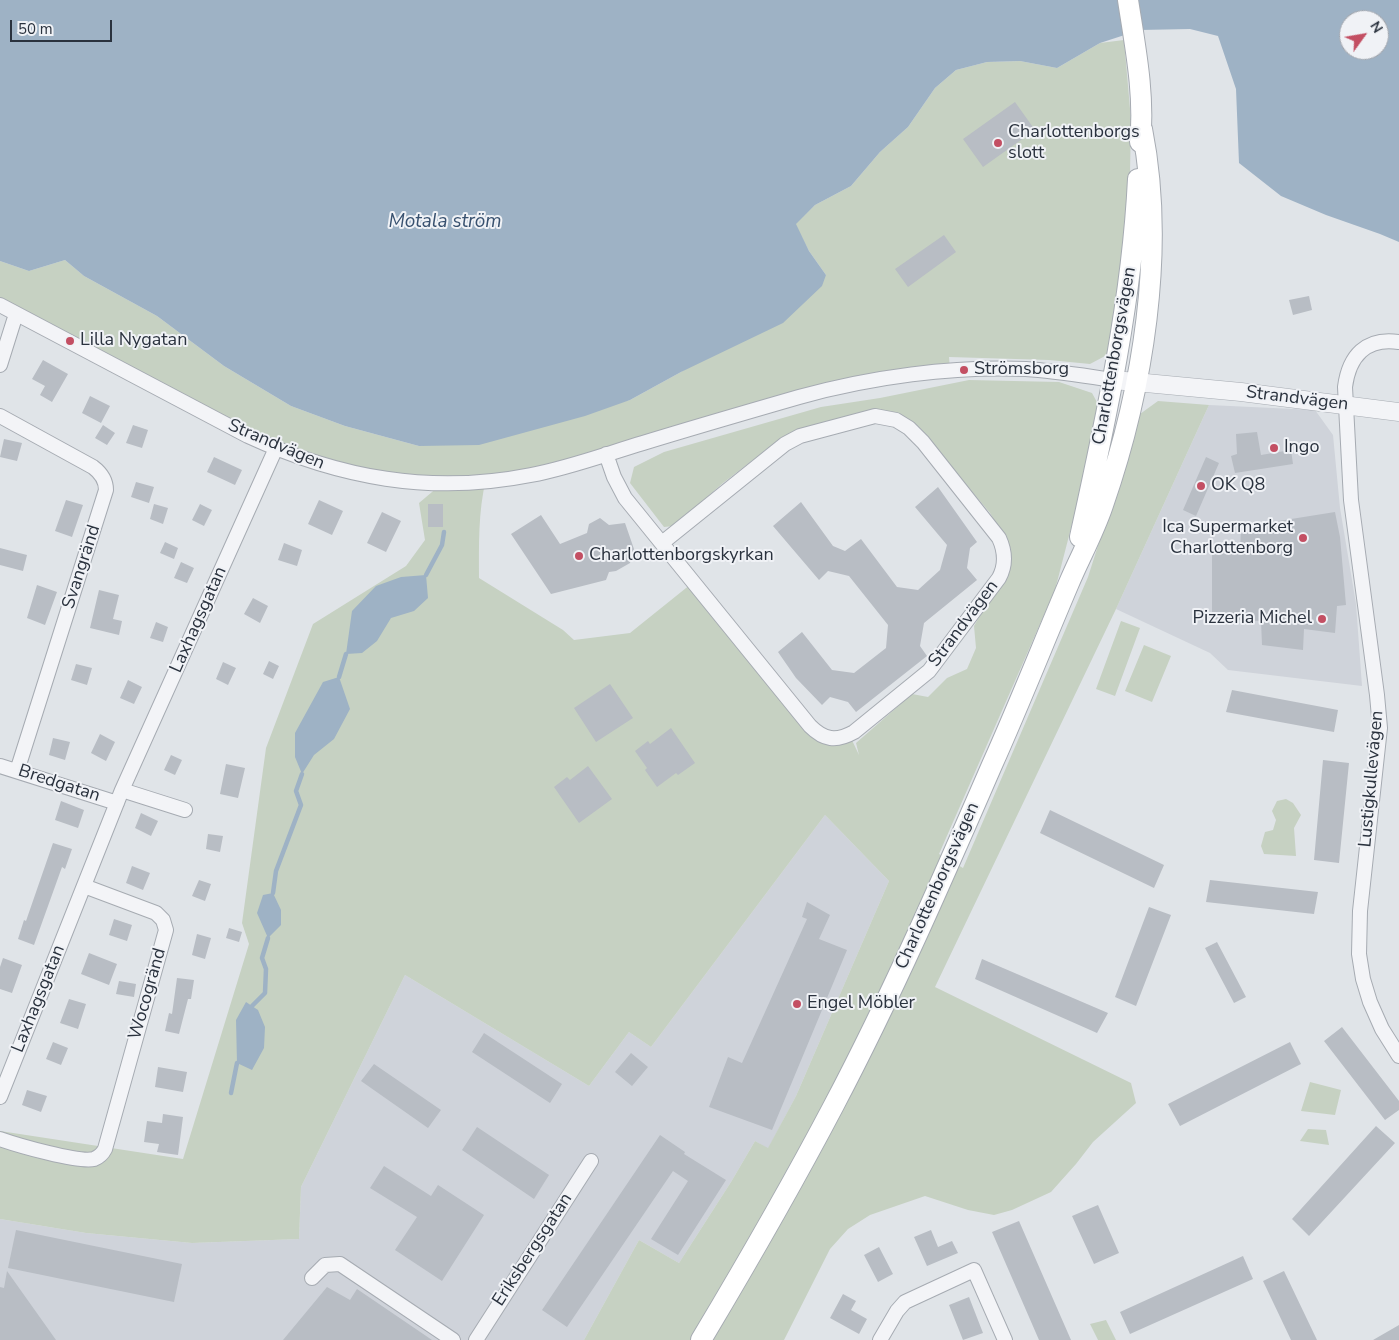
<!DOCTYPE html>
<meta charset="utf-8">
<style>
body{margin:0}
#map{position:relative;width:1399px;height:1340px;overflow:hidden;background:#e0e4e8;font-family:"Nunito Sans",sans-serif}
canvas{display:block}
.north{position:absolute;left:1339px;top:10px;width:50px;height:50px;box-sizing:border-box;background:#f0f2f6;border:1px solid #a1a5ac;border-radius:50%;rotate:58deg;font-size:14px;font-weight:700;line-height:20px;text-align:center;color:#2a323e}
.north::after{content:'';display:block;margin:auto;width:18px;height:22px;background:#c34f63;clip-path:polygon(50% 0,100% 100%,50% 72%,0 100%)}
.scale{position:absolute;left:10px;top:20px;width:102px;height:22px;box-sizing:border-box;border:2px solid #2a323e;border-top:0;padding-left:6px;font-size:15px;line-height:18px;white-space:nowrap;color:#2a323e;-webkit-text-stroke:4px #f0f2f6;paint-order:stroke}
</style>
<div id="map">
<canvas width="1399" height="1340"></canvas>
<div class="north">N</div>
<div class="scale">50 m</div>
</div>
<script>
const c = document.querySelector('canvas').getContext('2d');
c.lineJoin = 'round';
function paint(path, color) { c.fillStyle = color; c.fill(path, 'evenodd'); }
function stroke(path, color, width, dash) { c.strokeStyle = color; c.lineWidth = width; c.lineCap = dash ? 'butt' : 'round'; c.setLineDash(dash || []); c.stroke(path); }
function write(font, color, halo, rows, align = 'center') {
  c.font = font + ' "Nunito Sans",sans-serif'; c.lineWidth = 4; c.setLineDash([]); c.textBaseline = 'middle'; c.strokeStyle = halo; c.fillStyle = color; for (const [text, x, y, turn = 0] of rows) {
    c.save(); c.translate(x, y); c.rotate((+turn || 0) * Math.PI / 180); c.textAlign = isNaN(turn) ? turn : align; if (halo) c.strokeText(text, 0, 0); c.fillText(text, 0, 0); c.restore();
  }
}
const built = new Path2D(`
 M1209,405L1315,410L1333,435L1340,508L1356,604L1362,686L1228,670L1210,653L1116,609Z
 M825,815L889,881L796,1096L768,1149L755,1141L731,1182L679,1263L639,1240L584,1340H0V1219L86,1233L192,1243L299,1239L301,1187L405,975L589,1086L629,1032L651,1047Z`);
const green = new Path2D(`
 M1124,40L1131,120L1130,173L1116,336L1105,356L1090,364L1049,360L949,357L950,370L736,416L644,443L486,479C478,512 479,545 479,578L563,630L574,640L630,633L696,580L823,737L850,736L859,755L856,743L912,694L928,697L947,678L967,669L976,648L974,626L989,600L1003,535L990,513L916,425L897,414L876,411L853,415L817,424L779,440L723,483L674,526L664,527L630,483L634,467L664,452L821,407L880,398L969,380L1059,382L1092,393L1098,404L1093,443L1055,590L939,854L963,868L1088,577L1140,414L1158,401L1209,405L1116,609L935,987L1131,1083L1136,1103L1093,1142L1076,1164L1051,1192L1012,1210L994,1215L968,1210L925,1196L870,1215L848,1229L830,1249L784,1340H584L639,1240L679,1263L731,1182L755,1141L768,1148L796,1096L889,881L825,815L651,1047L629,1032L589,1086L405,975L301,1187L299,1239L192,1243L86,1233L0,1219V1131L183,1159L249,944L242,923L266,748L313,624L406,566L425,540L419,503L445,481L379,478L275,449L0,303V261L29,271L65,260L84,276L157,316L224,366L291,406L345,426L419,446L630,400L681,372L826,275L809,251L795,224L815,205L851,186L880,152L908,127L935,88L956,70L987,62L1020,61L1057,68L1100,43Z
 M1121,621L1140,628L1115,696L1096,689Z
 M1144,645L1171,656L1152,702L1125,691Z
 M1286,799L1293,803L1301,815L1294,828L1296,856L1264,854L1261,846L1265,832L1273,830L1276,820L1272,811L1277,801Z
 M1310,1082L1341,1090L1335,1115L1301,1111Z
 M1308,1129L1326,1130L1329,1145L1300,1141Z
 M1106,1320L1116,1340H1098L1090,1324Z`);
const water = new Path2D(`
 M0,0H1399V242L1380,234L1326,215L1281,196L1239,163L1236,89L1218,36L1190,29L1140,30L1100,43L1057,68L1020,61L987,62L956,70L935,88L908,127L880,152L851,186L815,205L796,224L809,251L826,275L822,286L783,323L681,372L630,400L585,416L479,445L419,446L345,426L291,406L224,366L157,316L84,276L65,260L29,271L0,261ZM1349,20H1379V50H1349Z
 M426,575L428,598L414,611L391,618L377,641L362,653L346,654L352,611L376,586L401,577Z
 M339,677L350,709L334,739L314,755L302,774L295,757V733L323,682Z
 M273,893L281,910V925L268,938L257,913L263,895Z
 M246,1002L258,1010L265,1027L264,1048L252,1070L237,1063L236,1020Z`);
const stream = new Path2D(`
 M426,575L442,545L444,532
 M339,677L346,654
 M273,893L276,871L301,805L296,791L302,774
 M252,1006L265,993L266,969L262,958L268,938
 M231,1093L237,1063`);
const building = new Path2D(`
 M1015,102L1035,130L983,167L963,139Z
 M944,235L956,252L908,287L895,269Z
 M1309,296L1312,310L1293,315L1289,300Z
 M43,360L68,374L52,402L40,395L45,386L32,379Z
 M90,396L110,406L101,423L82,413Z
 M103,425L115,433L107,445L95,438Z
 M133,425L148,430L142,448L126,443Z
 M1257,432L1261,455L1291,450L1293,464L1235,473L1231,456L1237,454L1236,434Z
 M4,439L22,443L17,461L0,457Z
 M214,457L242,470L235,485L207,472Z
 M1206,457L1219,463L1196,516L1183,510Z
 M136,482L154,487L149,503L131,497Z
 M938,487L977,542L970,548L967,568L977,580L924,623L920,646L927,656L856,712L848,702L830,697L822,705L796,678L778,652L802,632L832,670L854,673L886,648L888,625L849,576L828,571L819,580L773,526L801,502L833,546L845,551L861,539L897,587L918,590L940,570L947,545L915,507Z
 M66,500L83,505L72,537L55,531Z
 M319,500L343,511L332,535L308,524Z
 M154,504L168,508L163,524L150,519Z
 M200,504L212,510L204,526L192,520Z
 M428,504H443V527H428Z
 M382,512L401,521L386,552L367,543Z
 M1335,512L1340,537L1346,605L1337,606L1335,633L1304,629L1303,650L1262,645L1261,621L1212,619V554L1240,553L1241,527Z
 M541,515L560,544L587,533L589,524L600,518L609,525L625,523L634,549L630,563L616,571L609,572L606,580L551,594L511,534Z
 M165,542L178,548L174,559L160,553Z
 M284,543L302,550L297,566L278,560Z
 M0,548L27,555L23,571L0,565Z
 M181,562L194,568L187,583L174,578Z
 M37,585L57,592L45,625L27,618Z
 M99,590L119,595L113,619L122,621L119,635L90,628Z
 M253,598L268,606L260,623L244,614Z
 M156,622L168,627L163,642L150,638Z
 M269,661L279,666L273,679L263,674Z
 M223,662L236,668L228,685L216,679Z
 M76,664L92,668L87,685L71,680Z
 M128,680L142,687L134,704L120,698Z
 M610,684L633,718L596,742L574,708Z
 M1232,690L1338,710L1334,732L1226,712Z
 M671,728L695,763L678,775L676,773L657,787L645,770L647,768L635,751L648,741L650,744Z
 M100,734L115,742L106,761L91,753Z
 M53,738L70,742L65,760L49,755Z
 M171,755L182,760L175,775L164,770Z
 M1323,760L1349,763L1339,863L1314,860Z
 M226,764L245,768L238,798L220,794Z
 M588,766L612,799L579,823L554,787L567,777L570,780Z
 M61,801L84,810L78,828L55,820Z
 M1050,810L1164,865L1154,888L1040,833Z
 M141,813L158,821L151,836L135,828Z
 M208,834L223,836L220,852L206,849Z
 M53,843L72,849L65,869L62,867L34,945L18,939L24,920L26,921Z
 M132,866L150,873L143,890L126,883Z
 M199,880L211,884L205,901L192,896Z
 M1210,880L1318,892L1314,914L1206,902Z
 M807,902L830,915L819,939L847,950L772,1130L709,1107L728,1057L742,1063L807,919L802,917Z
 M1149,907L1171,915L1136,1006L1115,997Z
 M114,919L132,925L127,941L109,935Z
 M229,928L242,932L239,942L226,938Z
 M197,934L211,938L205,959L192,955Z
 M1217,942L1246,997L1234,1003L1205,948Z
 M89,953L117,964L109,985L81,974Z
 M3,958L22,965L12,993L0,989V967Z
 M982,959L1108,1013L1097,1033L975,979Z
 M177,978L194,980L191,999H188L179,1034L165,1031L169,1013L172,1014Z
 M119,981L136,984L134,997L116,994Z
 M69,999L86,1004L78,1029L60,1023Z
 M1342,1027L1399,1101V1110L1385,1120L1324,1041Z
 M484,1033L562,1084L550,1103L472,1052Z
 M53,1042L68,1048L61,1065L46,1059Z
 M1290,1042L1301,1064L1180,1126L1168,1104Z
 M631,1053L648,1067L632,1086L615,1072Z
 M374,1064L441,1110L428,1128L361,1081Z
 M158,1067L187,1072L183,1092L155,1087Z
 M27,1090L47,1096L41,1112L22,1105Z
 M163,1114L183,1117L178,1155L157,1152L159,1144L144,1142L147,1121L162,1123Z
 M1376,1126L1395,1143L1309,1236L1292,1219Z
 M477,1127L549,1175L534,1199L462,1150Z
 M660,1135L685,1152L684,1154L726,1180L678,1255L651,1239L688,1181L673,1171L567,1327L542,1310Z
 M384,1166L431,1196L438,1185L484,1215L442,1281L395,1250L417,1217L370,1188Z
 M1098,1205L1119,1253L1094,1264L1072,1216Z
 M1019,1221L1071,1340H1039L992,1232Z
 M16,1230L182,1264L174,1302L8,1268Z
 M931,1230L938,1247L952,1241L958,1253L927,1266L914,1237Z
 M879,1247L893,1274L878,1282L864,1255Z
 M1243,1256L1253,1279L1130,1334L1120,1312Z
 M7,1271L56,1340H0V1287L4,1288Z
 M1284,1271L1317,1340H1291L1263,1281Z
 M327,1287L350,1300L357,1289L432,1340H283Z
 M843,1294L856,1301L851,1310L867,1319L859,1334L830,1318Z
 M969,1297L983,1333L963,1340L949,1305Z
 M1399,1325V1340H1373Z`);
const minor = new Path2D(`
 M0,305L248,436C339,478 431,495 531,475C569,468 606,454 643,443C695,427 747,412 799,397C871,377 952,366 1026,369C1055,371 1085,376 1114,380
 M1399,342C1366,337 1349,356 1345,387L1351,500L1377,695L1380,728L1360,911L1359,954L1363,979L1370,1002L1382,1029L1399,1056
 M0,365L16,314
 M0,416L93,467C101,473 106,480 106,490L17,771
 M606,454L614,477L625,498L810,726C824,740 836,742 854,732L929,671L999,578C1006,565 1005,551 999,538L923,442L909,428L896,420L875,416L800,436L785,444L662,543
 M0,766L117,803
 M122,790L185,810
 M0,1097L122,790L276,448
 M0,1139C17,1145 79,1163 94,1159C99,1157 103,1153 105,1149L166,930L163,920L156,913L84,886
 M312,1278L325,1265L340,1264L453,1340
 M476,1340L591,1161
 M880,1340L897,1311L905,1302L974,1270L1005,1340`);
const tertiary = new Path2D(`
 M1114,380L1241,392L1399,412`);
const secondary = new Path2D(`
 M1128,0C1135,46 1145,95 1140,142
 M1080,537C1106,419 1132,300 1138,179
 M701,1340C747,1263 792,1185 834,1105C892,995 942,880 992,765C1019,705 1043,644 1069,583C1080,557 1094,532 1103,505C1143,390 1166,250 1142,129`);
const markers = [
 [998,143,5,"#c34f63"],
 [70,341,5,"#c34f63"],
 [964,370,5,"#c34f63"],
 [1274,448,5,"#c34f63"],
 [1201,486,5,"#c34f63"],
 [1303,538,5,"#c34f63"],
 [579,556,5,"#c34f63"],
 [1322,619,5,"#c34f63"],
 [797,1004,5,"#c34f63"]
];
const poiNames = [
 ["Charlottenborgs",1008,133],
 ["slott",1008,154],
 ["Lilla Nygatan",80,341],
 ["Strömsborg",974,370],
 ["Ingo",1284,448],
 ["OK Q8",1211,486],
 ["Ica Supermarket",1293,528,"right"],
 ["Charlottenborg",1293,549,"right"],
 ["Charlottenborgskyrkan",589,556],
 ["Pizzeria Michel",1312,619,"right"],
 ["Engel Möbler",807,1004]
];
const streetNames = [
 ["Charlottenborgsvägen",1115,356,-80],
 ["Strandvägen",1297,399,7],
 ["Strandvägen",276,445,23],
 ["Svangränd",82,567,-72],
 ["Laxhagsgatan",199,620,-66],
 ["Strandvägen",964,624,-53],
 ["Lustigkullevägen",1372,779,-85],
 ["Bredgatan",59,784,18],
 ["Charlottenborgsvägen",938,886,-66],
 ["Wocogränd",148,994,-74],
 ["Laxhagsgatan",39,999,-68],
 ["Eriksbergsgatan",533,1250,-57]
];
const waterNames = [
 ["Motala ström",445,222]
];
paint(built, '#cfd3da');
paint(green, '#c6d1c2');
paint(water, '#9eb2c5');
stroke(stream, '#9eb2c5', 4.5);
paint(building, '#b8bdc4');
stroke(minor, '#a6abb2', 16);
stroke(tertiary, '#a6abb2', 19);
stroke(secondary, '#a6abb2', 22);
stroke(minor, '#f3f4f7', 14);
stroke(tertiary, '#f3f4f7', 18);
stroke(secondary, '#fff', 20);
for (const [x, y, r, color] of markers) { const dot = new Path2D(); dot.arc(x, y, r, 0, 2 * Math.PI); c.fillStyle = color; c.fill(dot); stroke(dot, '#f0f2f6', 2); }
write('18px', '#2a323e', '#f0f2f6', poiNames, 'left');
write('18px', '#2a323e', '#f0f2f6', streetNames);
write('italic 19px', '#38516f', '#f0f2f6', waterNames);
</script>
